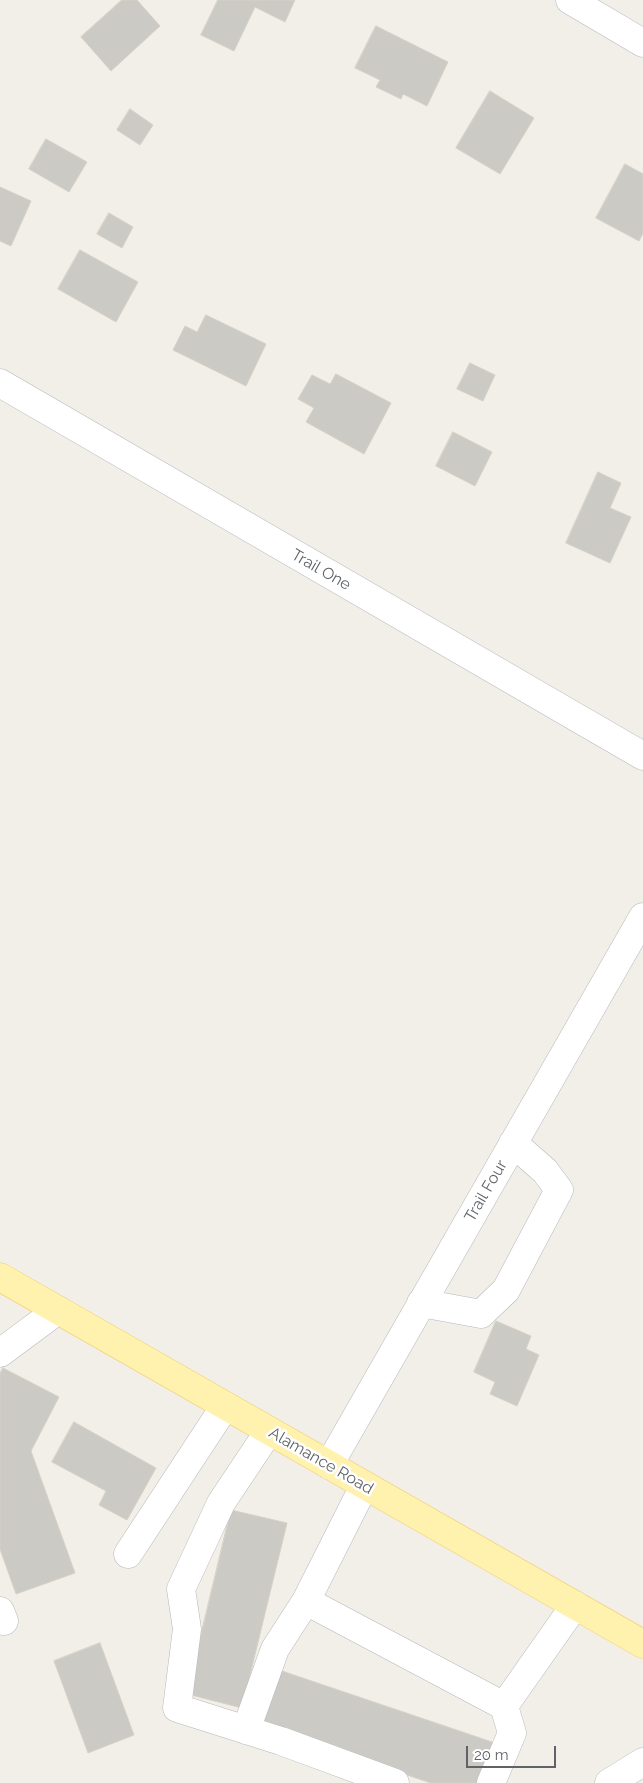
<!DOCTYPE html>
<style>
body{margin:0}
#map{position:relative;width:643px;height:1783px;overflow:hidden;background:#f1efe8;font-family:Raleway,sans-serif}
canvas{display:block}
.scale{position:absolute;left:466px;top:1746px;width:90px;height:22px;box-sizing:border-box;border:2px solid #5f6368;border-top:0;padding-left:6px;font-size:15px;line-height:18px;white-space:nowrap;color:#5f6368;-webkit-text-stroke:4px #fff;paint-order:stroke}
</style>
<div id="map">
<canvas width="643" height="1783"></canvas>
<div class="scale">20 m</div>
</div>
<script>
const c = document.querySelector('canvas').getContext('2d');
c.lineJoin = 'round';
function paint(path, color) { c.fillStyle = color; c.fill(path, 'evenodd'); }
function stroke(path, color, width, dash) { c.strokeStyle = color; c.lineWidth = width; c.lineCap = dash ? 'butt' : 'round'; c.setLineDash(dash || []); c.stroke(path); }
function write(font, color, halo, rows, align = 'center') {
  c.font = font + ' Raleway,sans-serif'; c.lineWidth = 5; c.setLineDash([]); c.textBaseline = 'middle'; c.strokeStyle = halo; c.fillStyle = color; for (const [text, x, y, turn = 0] of rows) {
    c.save(); c.translate(x, y); c.rotate((+turn || 0) * Math.PI / 180); c.textAlign = isNaN(turn) ? turn : align; if (halo) c.strokeText(text, 0, 0); c.fillText(text, 0, 0); c.restore();
  }
}
const building = new Path2D(`
 M122,0H137L160,26L111,71L81,37Z
 M218,0H295L285,22L255,7L234,51L201,35Z
 M376,26L448,62L427,106L403,94L401,99L376,87L380,80L355,68Z
 M490,91L534,118L500,174L456,148Z
 M130,109L153,125L140,145L117,130Z
 M46,139L87,162L69,192L29,169Z
 M625,164L643,174V233L639,241L596,218Z
 M0,187L31,201L11,246L0,241Z
 M109,213L133,227L122,248L97,234Z
 M80,250L138,282L116,322L58,289Z
 M206,315L266,344L246,386L173,350L185,326L197,332Z
 M470,363L495,375L483,401L457,389Z
 M336,374L391,403L364,454L306,422L314,408L298,399L312,375L330,384Z
 M453,432L492,452L475,486L436,466Z
 M598,472L621,483L610,508L631,517L610,563L566,543Z
 M496,1321L531,1336L526,1349L539,1355L517,1406L490,1394L495,1382L474,1372Z
 M3,1368L59,1397L31,1451L75,1573L16,1594L0,1549V1374Z
 M74,1422L156,1468L127,1520L99,1505L106,1491L52,1462Z
 M231,1510L287,1523L242,1708L187,1694Z
 M100,1643L134,1735L88,1753L54,1661Z
 M279,1670L495,1743L482,1783H431L260,1726Z`);
const minor = new Path2D(`
 M570,0L643,43
 M0,383L643,756
 M421,1303L481,1314L506,1290L559,1190L545,1171L513,1143
 M0,1353L58,1310
 M269,1431L221,1503L181,1589L187,1629L177,1708L281,1741L395,1783
 M329,1465L643,917
 M364,1486L306,1601L504,1706L575,1605
 M128,1554L225,1406
 M0,1611L4,1621
 M246,1730L275,1649L306,1601
 M491,1783L512,1733L504,1706
 M609,1783L643,1762`);
const major = new Path2D(`
 M0,1277L643,1644`);
const streetNames = [
 ["Trail One",321,570,30],
 ["Trail Four",486,1191,-60],
 ["Alamance Road",321,1461,30]
];
paint(building, '#cccac5');
stroke(building, '#d6d1c6', 1);
stroke(minor, '#b5b8bc', 29);
stroke(major, '#f2c960', 29);
stroke(minor, '#fff', 28);
stroke(major, '#fff2af', 28);
write('16px', '#5f6368', '#fff', streetNames);
</script>
